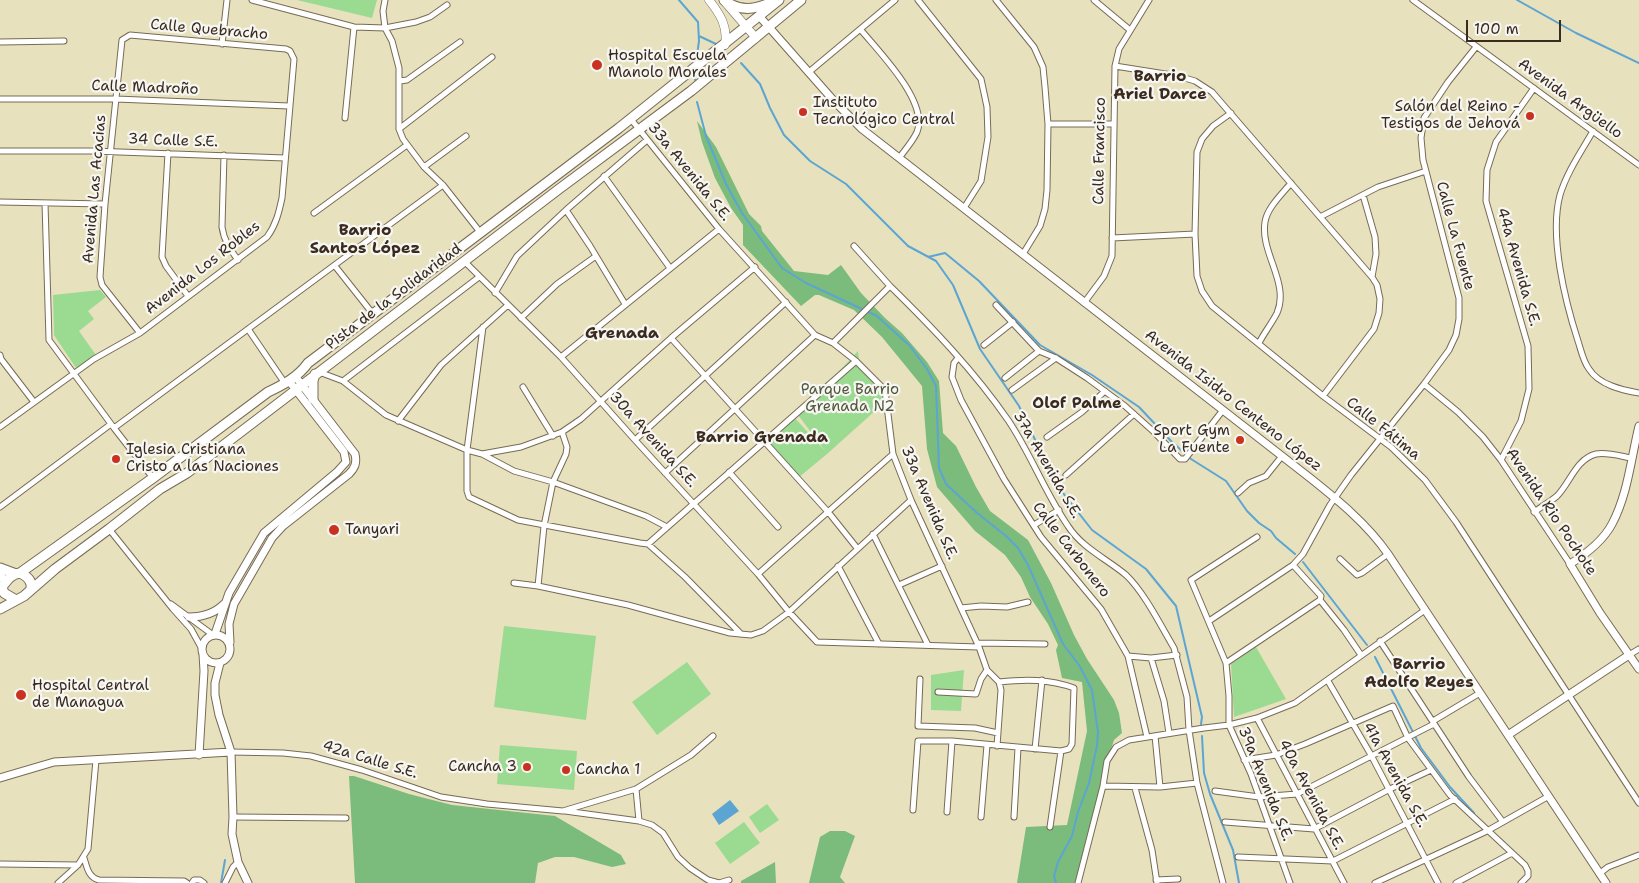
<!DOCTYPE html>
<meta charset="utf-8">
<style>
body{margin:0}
#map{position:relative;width:1639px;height:883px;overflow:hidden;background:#e8e1bd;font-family:"Shantell Sans",sans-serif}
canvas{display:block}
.scale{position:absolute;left:1466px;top:20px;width:95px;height:22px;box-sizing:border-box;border:2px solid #3b2a1e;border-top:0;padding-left:6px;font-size:15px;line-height:18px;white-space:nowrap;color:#3b2a1e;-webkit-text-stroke:4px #f6f6f2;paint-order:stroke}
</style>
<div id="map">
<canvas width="1639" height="883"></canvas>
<div class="scale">100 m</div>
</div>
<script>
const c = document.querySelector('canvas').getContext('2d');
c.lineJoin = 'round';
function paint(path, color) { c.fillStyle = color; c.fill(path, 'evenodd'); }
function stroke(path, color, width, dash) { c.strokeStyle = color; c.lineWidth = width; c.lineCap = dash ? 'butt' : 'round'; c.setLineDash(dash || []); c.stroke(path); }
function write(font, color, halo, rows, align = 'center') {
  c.font = font + ' "Shantell Sans",sans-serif'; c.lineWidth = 4.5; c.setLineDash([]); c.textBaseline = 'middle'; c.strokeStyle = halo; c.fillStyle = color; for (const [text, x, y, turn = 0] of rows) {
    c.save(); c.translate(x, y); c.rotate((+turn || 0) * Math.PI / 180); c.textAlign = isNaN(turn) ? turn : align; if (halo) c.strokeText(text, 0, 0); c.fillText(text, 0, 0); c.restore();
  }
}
const green = new Path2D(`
 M297,0H377L372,18Z
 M100,290L106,297L88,311L94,319L79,331L96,355L76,368L54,335L53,295Z
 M858,351L859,359L885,402L827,454L798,478L764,440L793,416L826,452L798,415Z
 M504,626L596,636L586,720L494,707Z
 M1256,647L1286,699L1234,717L1231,664Z
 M687,662L711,694L657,735L632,702Z
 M964,670L961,711L931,710V675Z
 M500,745L577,751L574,790L497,784Z
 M767,804L779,820L760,833L749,817Z
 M744,822L760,843L730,864L715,843Z`);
const forest = new Path2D(`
 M697,121L716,147L749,214L761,226L762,231L794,271L828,275L841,265L861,293L885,318L902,333L927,362L939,381L943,433L956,446L976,487L990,511L1028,540L1051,583L1074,635L1087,659L1114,700L1119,713L1122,733L1114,740L1107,761L1078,883H1017L1026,827L1067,825L1087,731L1082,682L1062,678L1056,650L1058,645L1048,624L1030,597L1021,577L1005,555L975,531L937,487L927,449L922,386L882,337L854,310L819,295H815L801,306L743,245V225L731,208L715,178L702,142Z
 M349,776H354L409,794L452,805L555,816L621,855L626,864L612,867L574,857H555L538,863L535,883H355Z
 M830,831H845L855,836L840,877L845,883H809L820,837Z
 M775,862L776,883H741V881Z`);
const water = new Path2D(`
 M730,800L739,811L719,825L712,814Z`);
const stream = new Path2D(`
 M679,0L698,22L699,41L696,62
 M1517,0L1576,33L1639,63
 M699,36L716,44
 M741,63L760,84L770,108L784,135L810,161L846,184L908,246L936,261L953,285L980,349L1019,406L1056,484L1092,530L1146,569L1176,606L1202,717L1201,724
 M695,78V80
 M697,102L706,136L726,184L742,213L782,268L806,283L877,316L910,346L927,369L936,386L939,468L946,484L976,512L1006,536L1018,548L1028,565L1063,644L1079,665L1092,690L1098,732L1097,746L1089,783L1078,812L1072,836L1058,862L1054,876L1056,883
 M928,257L945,253L979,281L1040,345L1092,375L1139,407L1172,442L1191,459L1226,481L1247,511L1259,523L1271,531L1276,538L1295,554
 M1303,562L1367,645
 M1375,657L1421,748L1450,787L1474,813
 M1202,736L1204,773L1210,794L1233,850L1239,883
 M221,883L225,860`);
const minor = new Path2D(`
 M252,0L354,27L385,28L416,22L430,17L447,5
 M385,0L383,11L385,28L392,41L399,68V129L403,139L424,167L443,185L480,232
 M918,0L981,79L987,107L988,137L981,181L964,208
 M996,0L1034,47L1043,67L1045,87L1048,124L1047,190L1045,209L1040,226L1023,254
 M1094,0L1130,30
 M1413,0L1639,165
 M861,30C879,52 929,102 917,132C913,141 905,150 899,158
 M0,42L64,41
 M222,44L227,0
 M1115,66L1178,76L1195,81L1212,92L1372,277L1377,285L1380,299L1379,313L1374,329L1323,396
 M809,72L895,0
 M400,81L407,80L460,42
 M0,99H116L289,106
 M1231,113L1213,126L1202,139L1197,152L1195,234L1197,276L1202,291L1212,306L1323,396L1391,447L1425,480L1456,522L1639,803
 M345,118L354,27
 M630,118L719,229L815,335L833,343L856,361L885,390L893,454L911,500L979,647L987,670L999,682L1001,690L997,746
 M1048,124H1113
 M399,129L492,57
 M1593,131C1581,152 1567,172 1560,195C1549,236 1565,301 1578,341C1581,350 1583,361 1589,369C1599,385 1622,390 1639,393
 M0,151H92L285,158
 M168,153L162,257L166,266L188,296
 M224,155L222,227C224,241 230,249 238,260
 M424,167L466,136
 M604,176L670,268
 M1363,195L1375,237L1376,254L1372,277
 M0,202L105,204
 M45,203L49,340L114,428L153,478
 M566,210L590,246L625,304
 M314,213L407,145
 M1320,217L1378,187L1426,171
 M1112,238L1195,234
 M854,246L890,286
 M464,261L561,357L635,440L758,574L789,612L817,642L979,647
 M335,266L373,314
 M495,293L517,256L566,210L647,140
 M1084,303L1104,276L1112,256L1115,66L1119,49L1149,0
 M996,305L1039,351L1056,358L1087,378L1125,406L1154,432L1180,459H1185L1223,410
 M521,318L557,284L596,256
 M483,327L467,450V491L469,497L518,520L640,543L648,544L856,361
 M248,329L282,379
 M671,338L829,513L857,548
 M833,343L890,286C933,328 974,371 1008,420C1031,454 1045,493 1068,526C1082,548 1107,559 1126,575C1144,592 1161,626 1174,648L1187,697L1189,730L1197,783L1223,883
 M1259,343C1264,333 1272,323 1277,313C1290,283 1260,253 1265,222C1267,208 1282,194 1291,183
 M984,345L1013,322
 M0,355L1,359L34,402
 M561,357L719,229
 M958,358L954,363L952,377L961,400L1004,479L1041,537L1101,609L1128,656L1147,737
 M319,372L343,381L386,415L467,450L482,454L521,447L562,432L581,419L671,338L755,267
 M1005,378L1039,351
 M343,381L479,277
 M1424,384L1458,412L1483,437L1501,460L1570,564
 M523,387L553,436
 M1012,390L1056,358
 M398,421L441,365L508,305
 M0,427L94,359L140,333L267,237C276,225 279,212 282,198L294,59L290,51L286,49L130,35L122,40L105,204L100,277L102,285L140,333
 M114,428L443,185
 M1047,437L1082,412L1105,391
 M635,440L786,302
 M482,454L514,471L553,482L646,516L667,527
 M1501,460L1521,421L1529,389L1528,346L1486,201L1487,170L1496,142L1534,88
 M729,472L778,527
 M665,473L815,335
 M1066,475L1134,414
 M1238,493L1249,483L1266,476L1282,456
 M0,507L111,424
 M1534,512C1541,507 1550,502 1557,496C1570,483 1576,459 1596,454C1607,452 1620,456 1631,458
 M1034,525L1059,510
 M109,529L173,609L191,629L202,649
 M873,534L928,645
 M1257,537L1191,580L1226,663L1229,696V725L1251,774L1290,883
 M648,544L685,577L741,634
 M1340,559L1357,575L1362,573L1388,554
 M1293,565L1321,596L1320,600L1344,630L1361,655
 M838,566L879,644
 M758,574L893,454
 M514,583L538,586L544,526L553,482L566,454L567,447L562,432
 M899,585L942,566
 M538,586L628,605L730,633L751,635L763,631L789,612L911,500
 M171,604L213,635
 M961,608L981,606L1007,607L1028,602
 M1209,621L1293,565L1303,554L1330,505L1351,475L1424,384L1449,350L1456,335L1459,319V298L1423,160L1421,138L1424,118L1448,82L1476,47
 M1380,641L1469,777L1503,822
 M977,643L1045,644
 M1629,655L1639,649
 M1128,656L1151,658L1177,655
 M1151,658L1164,701L1169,733
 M1226,663L1320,600
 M920,679L918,726L975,728L998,733
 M1328,681L1371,755L1438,883
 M938,692L976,694L981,679L987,670
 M1257,718L1344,883
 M1433,721L1480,693
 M1155,736L1160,787
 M1035,749L1042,680
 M231,752L283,753L311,756L362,770L441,797L487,804L563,811L636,789L691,755L713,736
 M1244,760L1276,755L1305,744L1393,706L1408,738L1450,795L1525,865L1528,871V876L1521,883
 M1103,786L1160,787L1197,783
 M1135,788L1152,850L1157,883
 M636,789L639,821
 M1215,791L1259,797L1297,794L1434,724
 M913,810L918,741H952L1061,751L1069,749L1072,744L1074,688C1049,679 1026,679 999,682
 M565,811L639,821L652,825L663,833L678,857L690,868L708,880L719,883L729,880
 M947,812L952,741
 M233,817L346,818
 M981,817L987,745
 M1014,817L1018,748
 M1225,822L1314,829L1390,789L1431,770
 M1050,827L1061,751
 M1238,857L1333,861L1455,799
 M84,858C87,867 88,877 99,880L184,881L187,883
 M0,864L78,865
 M1599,874L1608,867L1639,855
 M1156,880L1178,879
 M58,883L78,865L88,849L96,760
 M192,883L194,880H200L204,883
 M225,883L233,867L238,862
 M1078,883L1103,786L1107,761L1116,747L1129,740L1204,728L1229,725L1257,718L1295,703L1425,610
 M1375,883L1487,831L1549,796
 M1456,883L1512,853`);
const tertiary = new Path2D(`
 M760,17L834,101L862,129L1305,474C1335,498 1366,522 1388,554L1606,883
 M1639,426C1631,458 1628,494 1612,524C1603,541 1586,554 1570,564L1600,613L1639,669
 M189,617C203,617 214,614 224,604
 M215,634L229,593L264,533L337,472L346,462L344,452L289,381
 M202 649a14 14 0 1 1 28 0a14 14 0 1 1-28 0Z
 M230,642L229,624L234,604L272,538L283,526L349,474C355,468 357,463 355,454L295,376
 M220,663L215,683V695L219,715L231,752L233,817L232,834L238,862L248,883
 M1508,735L1629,655
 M199,755L204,671L203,654
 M0,778L54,762L231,752`);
const secondary = new Path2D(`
 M709,0C720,14 728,26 725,45
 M724,1L756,38
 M0,575L6,582`);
const primary = new Path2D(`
 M724,0C740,12 754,10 772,2
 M313,399V381L315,374
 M0,568L16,574
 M20,573C27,576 32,581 31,588
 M2,587L4,593L16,600
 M0,589C6,583 10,574 20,573L153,478L268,392C283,385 298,377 308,363L619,128L779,0
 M0,609L24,596L55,569L109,529L160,489L187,473L559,189L691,91L801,0`);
const markers = [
 [597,65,6,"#c8321e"],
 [803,112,5,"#c8321e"],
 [1530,116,5,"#c8321e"],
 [1240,440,5,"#c8321e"],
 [116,459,5,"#c8321e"],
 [334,530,6,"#c8321e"],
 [21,695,6,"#c8321e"],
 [527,767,5,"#c8321e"],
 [566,770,5,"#c8321e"]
];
const streetNames = [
 ["Calle Quebracho",209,30,5],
 ["Calle Madroño",145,88,2],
 ["Avenida Argüello",1570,99,36],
 ["34 Calle S.E.",173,141,2],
 ["Calle Francisco",1100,151,-89],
 ["33a Avenida S.E.",689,172,51],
 ["Avenida Las Acacias",95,189,-85],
 ["Calle La Fuente",1455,236,75],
 ["44a Avenida S.E.",1518,267,74],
 ["Avenida Los Robles",203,268,-38],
 ["Pista de la Solidaridad",394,297,-37],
 ["Avenida Isidro Centeno López",1233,401,38],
 ["Calle Fátima",1383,429,39],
 ["30a Avenida S.E.",653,440,48],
 ["37a Avenida S.E.",1047,465,60],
 ["33a Avenida S.E.",929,503,67],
 ["Avenida Rio Pochote",1551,512,56],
 ["Calle Carbonero",1071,550,52],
 ["42a Calle S.E.",370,760,17],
 ["41a Avenida S.E.",1395,775,61],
 ["39a Avenida S.E.",1265,784,68],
 ["40a Avenida S.E.",1311,795,62]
];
const poiNames = [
 ["Hospital Escuela",608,56],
 ["Manolo Morales",608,73],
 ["Instituto",813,103],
 ["Tecnológico Central",813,120],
 ["Salón del Reino -",1520,107,"right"],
 ["Testigos de Jehová",1520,124,"right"],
 ["Sport Gym",1230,431,"right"],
 ["La Fuente",1230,448,"right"],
 ["Iglesia Cristiana",126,450],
 ["Cristo a las Naciones",126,467],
 ["Tanyari",345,530],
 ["Hospital Central",32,686],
 ["de Managua",32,703],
 ["Cancha 3",517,767,"right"],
 ["Cancha 1",576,770]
];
const parkNames = [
 ["Parque Barrio",850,390],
 ["Grenada N2",850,407]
];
const neighbourhoodNames = [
 ["Barrio",1160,77],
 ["Ariel Darce",1160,95],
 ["Barrio",365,231],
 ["Santos López",365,249],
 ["Grenada",622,334],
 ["Olof Palme",1077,404],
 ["Barrio Grenada",762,438],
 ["Barrio",1419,665],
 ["Adolfo Reyes",1419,683]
];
paint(green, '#9adb91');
paint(forest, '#7bbb7b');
paint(water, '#5ca5d3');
stroke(stream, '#5ca5d3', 2);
stroke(minor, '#786a56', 7);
stroke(tertiary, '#786a56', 9);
stroke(secondary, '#786a56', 9);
stroke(primary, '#786a56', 11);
stroke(minor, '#fff', 5);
stroke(tertiary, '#fff', 7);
stroke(secondary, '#fff', 8);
stroke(primary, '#fff', 9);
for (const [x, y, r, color] of markers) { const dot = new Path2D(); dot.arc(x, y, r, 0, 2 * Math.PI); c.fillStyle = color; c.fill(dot); stroke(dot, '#f6f6f2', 2); }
write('15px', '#3b2a1e', '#f6f6f2', streetNames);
write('15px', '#3b2a1e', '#f6f6f2', poiNames, 'left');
write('15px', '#53563b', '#f6f6f2', parkNames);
write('bold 16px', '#3b2a1e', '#f6f6f2', neighbourhoodNames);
</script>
